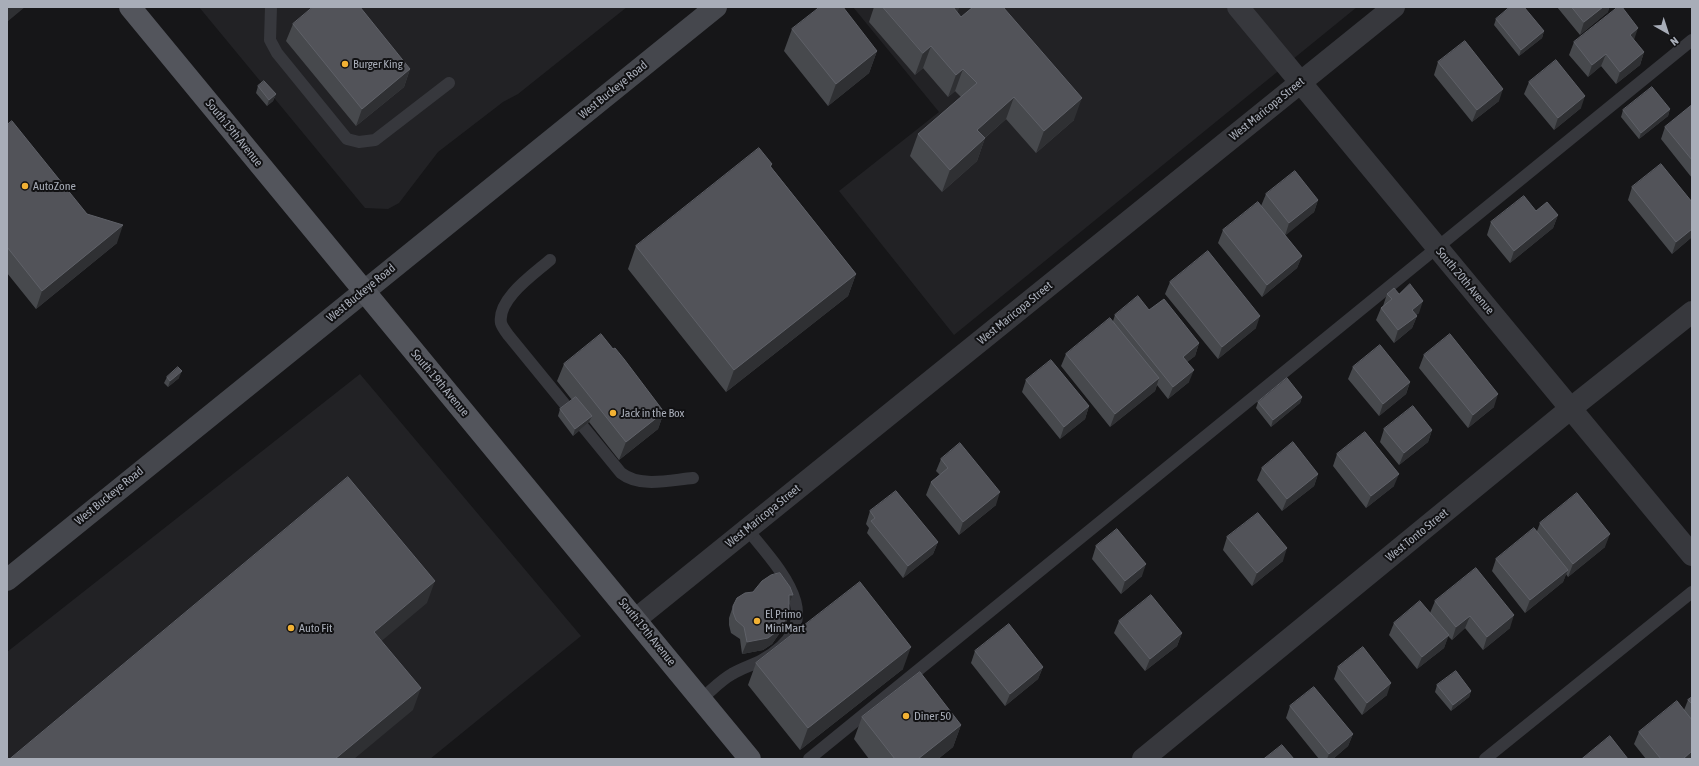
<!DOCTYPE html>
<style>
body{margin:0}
#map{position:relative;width:1699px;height:766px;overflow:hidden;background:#161618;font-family:"Asap Condensed",sans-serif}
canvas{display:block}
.frame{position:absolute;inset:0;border:8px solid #a8adb8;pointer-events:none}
.north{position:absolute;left:1647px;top:12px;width:40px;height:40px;-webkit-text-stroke:3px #111113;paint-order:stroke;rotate:141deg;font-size:11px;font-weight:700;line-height:16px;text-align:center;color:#a8adb8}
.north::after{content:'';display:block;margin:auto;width:14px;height:18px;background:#a8adb8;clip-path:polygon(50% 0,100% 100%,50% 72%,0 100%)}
</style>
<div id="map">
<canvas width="1699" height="766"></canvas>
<div class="frame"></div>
<div class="north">N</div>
</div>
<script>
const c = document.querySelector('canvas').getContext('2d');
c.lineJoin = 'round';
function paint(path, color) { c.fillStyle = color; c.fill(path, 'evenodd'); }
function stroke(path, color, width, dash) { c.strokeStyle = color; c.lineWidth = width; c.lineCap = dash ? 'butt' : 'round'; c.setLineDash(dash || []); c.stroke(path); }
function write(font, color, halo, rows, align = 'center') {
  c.font = font + ' "Asap Condensed",sans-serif'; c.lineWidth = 4; c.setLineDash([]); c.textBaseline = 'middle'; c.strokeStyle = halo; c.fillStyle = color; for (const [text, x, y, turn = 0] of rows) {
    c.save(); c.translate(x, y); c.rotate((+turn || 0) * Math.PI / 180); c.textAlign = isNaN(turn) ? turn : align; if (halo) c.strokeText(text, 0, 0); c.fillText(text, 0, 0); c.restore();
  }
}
const built = new Path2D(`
 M199,7H627L518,94L503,102L438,152L399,203L388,209L365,208Z
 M853,7H1357L954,335L839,191L939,112Z
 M360,374L581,636L430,759H7V652Z`);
const service = new Path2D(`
 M271,7L270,40L277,53L347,139L359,142L375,140L449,83
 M550,260C534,274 497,299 501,323C502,327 506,332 509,336L621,473C640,488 670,480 693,478
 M701,699C711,691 721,680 732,674C742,668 753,665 762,660C832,621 781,571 747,529
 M809,759L1692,40
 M1485,759L1692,592`);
const minor = new Path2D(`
 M1238,7L1692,555
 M636,619L1394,7
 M1143,759L1570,409L1692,312`);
const secondary = new Path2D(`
 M7,580L716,7`);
const primary = new Path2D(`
 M130,7L750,759`);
const wall = new Path2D(`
 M874,7H959L957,12L961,17L1074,120L1036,153L1006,119L985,138L977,161L942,192L910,156L918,134L961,97L955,91L948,97L923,68L915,75L869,22Z
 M1557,7H1609L1608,12L1580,35Z
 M1496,19L1544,31L1542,38L1519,56L1494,25Z
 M293,24L410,69L404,87L356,126L286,41Z
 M792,29L877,51L869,73L828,106L784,51Z
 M1634,40L1644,52L1640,65L1616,84L1601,66L1588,77L1569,55L1574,42Z
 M1438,62L1499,101L1472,122L1434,75Z
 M1529,82L1581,108L1554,130L1524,94Z
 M258,86L276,94L273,101L267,106L256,93Z
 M1692,105V178L1661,139L1665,127Z
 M1670,109L1668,116L1639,139L1621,117L1623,110Z
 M7,125L87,214L117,243L36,309L7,273Z
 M772,164L771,167L856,274L848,296L726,392L628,269L636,246Z
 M1632,187L1692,202V237L1672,254L1628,200Z
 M1266,194L1318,200L1314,212L1285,235L1302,256L1297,268L1262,297L1218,243L1223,230L1261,206Z
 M1536,211L1558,215L1553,228L1510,263L1487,235L1491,222Z
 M1170,282L1256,328L1218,359L1165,294Z
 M1387,294L1419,313L1416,315L1417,316L1412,328L1394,343L1376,320L1381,308L1383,306Z
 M1149,310L1199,343L1195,356L1187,362L1189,382L1168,399L1157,385L1155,391L1110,427L1061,366L1066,354L1113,321L1115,315Z
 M613,349L664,412L658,429L619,460L589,422L573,436L558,416L560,409L572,400L557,381L564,364Z
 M1424,355L1494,407L1468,428L1419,368Z
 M1353,367L1410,382L1406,394L1379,416L1348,379Z
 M167,377L179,378L168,387L164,383Z
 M1026,380L1089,406L1085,419L1060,439L1022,392Z
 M1302,397L1300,403L1271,427L1256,408L1258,402Z
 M1384,429L1432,430L1428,442L1399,465L1380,442Z
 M1337,454L1394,486L1366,508L1333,466Z
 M941,459L996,505L959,535L926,495L931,482L940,475L936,471Z
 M1262,468L1318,474L1314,486L1282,511L1257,480Z
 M870,511L938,542L933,554L903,578L867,533L869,528L866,524Z
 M1540,523L1605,547L1568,577L1566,574L1563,582L1525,613L1492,571L1496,559L1537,531Z
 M1227,537L1283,561L1252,586L1223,550Z
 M1096,546L1142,576L1121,594L1092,559Z
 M753,592L793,595L789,605V615L784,627L772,644L763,650L742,654L740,639L731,633L729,625V618L733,606Z
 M1435,601L1510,628L1483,650L1465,628L1452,640L1448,636L1444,648L1417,669L1389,635L1394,623L1430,613Z
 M1119,621L1182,633L1177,646L1145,671L1114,633Z
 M975,651L1043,667L1038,679L1005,706L971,663Z
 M756,663L903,669L800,750L748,685Z
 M1338,667L1387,695L1362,715L1334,679Z
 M1437,685L1471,691L1469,697L1451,711L1435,692Z
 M1692,697V759H1646L1634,744L1639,732L1684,710L1688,700Z
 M1290,706L1353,734L1348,746L1333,759H1319L1286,718Z
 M862,717L961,725L953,747L938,759H869L854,739Z`);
const shadedWall = new Path2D(`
 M7,7H25L7,22Z
 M949,7H959L958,12L942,26Z
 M1603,7H1609L1608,12L1580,35L1584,22Z
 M1638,28L1634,40L1630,35Z
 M1544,31L1542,38L1519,56L1521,50Z
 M931,46L923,68L915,75L923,53Z
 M877,51L869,73L828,106L836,84Z
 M1644,52L1640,65L1616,84L1620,72Z
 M1606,54L1601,66L1588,77L1592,65Z
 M410,69L404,87L356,126L362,109Z
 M963,69L955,91L948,97L956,75Z
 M1503,89L1499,101L1472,122L1477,110Z
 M276,94L273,101L267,106L269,100Z
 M1585,96L1581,108L1554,130L1558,118Z
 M1014,97L1006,119L969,152L977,130Z
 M1082,98L1074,120L1036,153L1044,131Z
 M1670,109L1668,116L1639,139L1641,133Z
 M985,138L977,161L942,192L950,170Z
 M1318,200L1314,212L1285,236L1289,223Z
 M1558,215L1553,228L1510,263L1514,251Z
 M123,225L117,243L36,309L42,291Z
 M1692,229V237L1672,254L1676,242Z
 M1302,256L1297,268L1262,297L1267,285Z
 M856,274L848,296L726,392L734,370Z
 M1423,301L1419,313L1407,322L1412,310Z
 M1260,316L1256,328L1218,359L1222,347Z
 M1417,316L1412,328L1394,343L1398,330Z
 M1199,343L1195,356L1178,369L1183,357Z
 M1194,370L1189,382L1168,399L1173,387Z
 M182,371L179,378L168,387L170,381Z
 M1159,378L1155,391L1110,427L1115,414Z
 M1410,382L1406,394L1379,416L1383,404Z
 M1498,394L1494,407L1468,428L1473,415Z
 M1302,397L1300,403L1271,427L1273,420Z
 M1089,406L1085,419L1060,439L1064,427Z
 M664,412L658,429L619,460L626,442Z
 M592,416L589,422L573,436L575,429Z
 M1432,430L1428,442L1399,465L1404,453Z
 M1318,474L1314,486L1282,511L1287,499Z
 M1399,474L1394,486L1366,508L1371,496Z
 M1000,492L996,505L959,535L963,522Z
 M1610,534L1605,547L1568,577L1573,564Z
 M938,542L933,554L903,578L908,566Z
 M1287,548L1283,561L1252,586L1257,573Z
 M1146,564L1142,576L1121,594L1125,581Z
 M1568,570L1563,582L1525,613L1530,600Z
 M435,581L427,603L366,654L374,632Z
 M789,595H793L788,607Z
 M789,615L784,627L772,644L763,650L742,654L747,642Z
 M1514,615L1510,628L1483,650L1487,637Z
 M1470,616L1465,628L1452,640L1456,627Z
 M1182,633L1177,646L1145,671L1150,659Z
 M1449,635L1444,648L1417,669L1422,657Z
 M911,647L903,669L800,750L808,728Z
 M1043,667L1038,679L1005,706L1010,694Z
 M1391,683L1387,695L1362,715L1367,703Z
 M421,688L413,710L354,759H335Z
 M1471,691L1469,697L1451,711L1453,705Z
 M961,725L953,747L938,759H918Z
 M1353,734L1348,746L1333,759H1327L1329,754Z
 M1692,751V759H1683Z`);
const building = new Path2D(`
 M313,7H360L410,69L362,109L293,24Z
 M820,7H843L877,51L836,84L792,29Z
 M883,7H953L961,17L973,7H1003L1082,98L1044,131L1014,97L977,130L985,138L950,170L918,134L977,83L963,69L956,75L931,46L923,53Z
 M1510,7H1524L1544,31L1521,50L1496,19Z
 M1572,7H1603L1584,22Z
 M1618,7H1622L1638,28L1630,35L1644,52L1620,72L1606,54L1592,65L1574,42Z
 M1465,41L1503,89L1477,110L1438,62Z
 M1556,60L1585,96L1558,118L1529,82Z
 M264,81L276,94L269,100L258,86Z
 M1652,87L1670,109L1641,133L1623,110Z
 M1692,105V160L1665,127Z
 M12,121L87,214L123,225L42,291L7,247V125Z
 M759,148L772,164L770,166L856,274L734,370L636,246Z
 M1661,164L1692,202V229L1676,242L1632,187Z
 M1295,171L1318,200L1289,223L1266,194Z
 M1524,196L1536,211L1547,202L1558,215L1514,251L1491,222Z
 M1258,202L1302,256L1267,285L1223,230Z
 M1208,251L1260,316L1222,347L1170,282Z
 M1410,284L1423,301L1412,310L1417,316L1398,330L1381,308L1392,299L1387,294L1394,288L1399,294Z
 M1138,296L1149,310L1164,299L1199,343L1183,357L1194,370L1173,387L1115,315Z
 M1110,318L1159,378L1115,414L1066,354Z
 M601,334L613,349L615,348L624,359L664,412L626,442L564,364Z
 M1450,334L1498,394L1473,415L1424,355Z
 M1380,345L1410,382L1383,404L1353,367Z
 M1051,360L1089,406L1064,427L1026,380Z
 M178,367L182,371L170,381L167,377Z
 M1287,378L1302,397L1273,420L1258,402Z
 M576,397L592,416L575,429L560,409Z
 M1413,406L1432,430L1404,453L1384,429Z
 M1365,432L1399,474L1371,496L1337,454Z
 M1293,442L1318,474L1287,499L1262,468Z
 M960,443L1000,492L963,522L931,482L948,468L941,459Z
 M348,477L435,581L374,632L421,688L335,759H10Z
 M896,491L938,542L908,566L871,521L875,518L870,511Z
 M1577,493L1610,534L1573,564L1540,523Z
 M1258,513L1287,548L1257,573L1227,537Z
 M1534,528L1568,570L1530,600L1496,559Z
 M1117,529L1146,564L1125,581L1096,546Z
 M1476,568L1514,615L1487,637L1470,616L1456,627L1435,601Z
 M780,573L790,587L793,595H789V615L776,632L768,638L747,642L744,627L736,620L733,612V606L737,598L745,593L753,592L762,581L771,575Z
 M860,582L911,647L808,728L756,663Z
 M1151,595L1182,633L1150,659L1119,621Z
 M1420,601L1449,635L1422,657L1394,623Z
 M1009,624L1043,667L1010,694L975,651Z
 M1363,647L1391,683L1367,703L1338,667Z
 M1456,671L1471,691L1453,705L1437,685Z
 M920,672L961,725L918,759H895L862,717Z
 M1314,687L1353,734L1329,754L1290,706Z
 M1692,697V704L1688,700Z
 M1677,701L1692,720V751L1683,759H1661L1639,732Z
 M1610,736L1628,759H1582Z
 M1282,745L1294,759H1264Z`);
const markers = [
 [345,64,4,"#f2b134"],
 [25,186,4,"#f2b134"],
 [613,413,4,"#f2b134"],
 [757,621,4,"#f2b134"],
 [291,628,4,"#f2b134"],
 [906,716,4,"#f2b134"]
];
const poiNames = [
 ["Burger King",353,64],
 ["AutoZone",33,186],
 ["Jack in the Box",621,413],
 ["El Primo",765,614],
 ["MiniMart",765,628],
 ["Auto Fit",299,628],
 ["Diner 50",914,716]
];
const streetNames = [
 ["West Buckeye Road",613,90,-39],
 ["West Maricopa Street",1267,109,-39],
 ["South 19th Avenue",234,133,51],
 ["South 20th Avenue",1465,281,50],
 ["West Buckeye Road",361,293,-39],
 ["West Maricopa Street",1015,313,-39],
 ["South 19th Avenue",440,383,50],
 ["West Buckeye Road",109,496,-39],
 ["West Maricopa Street",763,516,-39],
 ["West Tonto Street",1417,535,-39],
 ["South 19th Avenue",647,632,51]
];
paint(built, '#222225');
stroke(service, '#37383d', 12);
stroke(minor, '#37383d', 22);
stroke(secondary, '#45474d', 22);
stroke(primary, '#53555c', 22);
paint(wall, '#47494d');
paint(shadedWall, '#2f3033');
paint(building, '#525359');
stroke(building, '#5f6168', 1);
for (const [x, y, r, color] of markers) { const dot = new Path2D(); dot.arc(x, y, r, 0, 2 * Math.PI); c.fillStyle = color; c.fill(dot); stroke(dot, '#111113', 1.5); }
write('12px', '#a8adb8', '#111113', poiNames, 'left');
write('12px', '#a8adb8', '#111113', streetNames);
</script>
